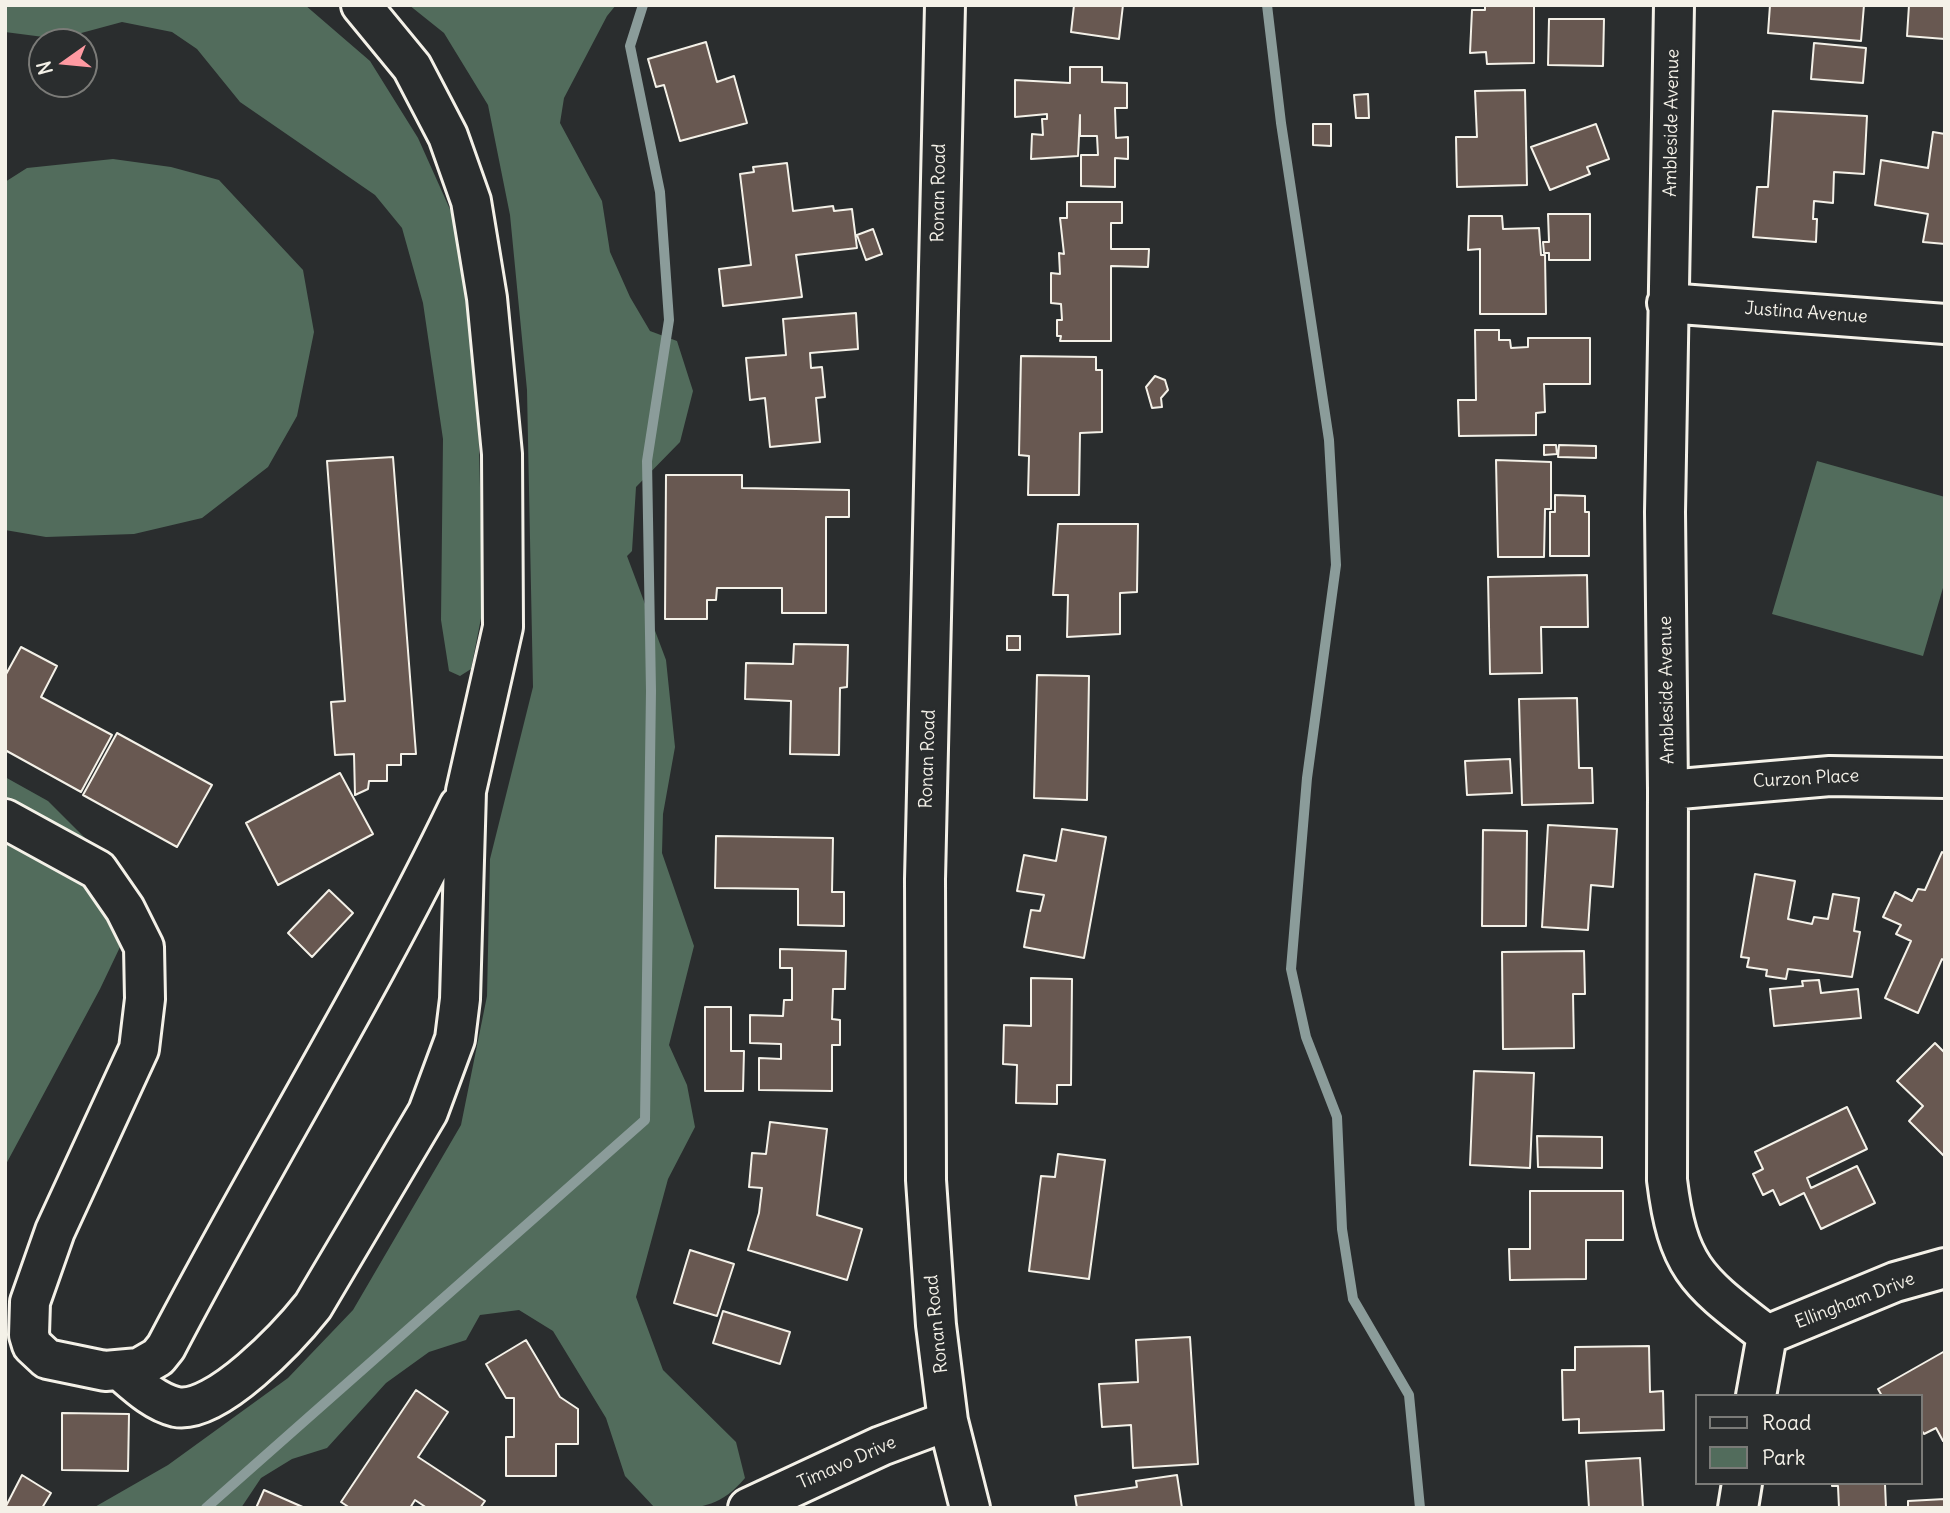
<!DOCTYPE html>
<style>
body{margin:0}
#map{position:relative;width:1950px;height:1513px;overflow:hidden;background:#2a2d2e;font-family:Delius,sans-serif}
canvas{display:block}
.frame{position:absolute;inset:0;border:7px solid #f4f1e8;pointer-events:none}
.legend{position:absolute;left:1695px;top:1394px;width:228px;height:91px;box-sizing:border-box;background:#2a2d2e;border:2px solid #7b7b78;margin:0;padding:9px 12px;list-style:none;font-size:21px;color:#f4f1e8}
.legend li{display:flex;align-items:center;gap:14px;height:35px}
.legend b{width:35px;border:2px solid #7b7b78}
.north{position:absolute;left:28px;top:28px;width:70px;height:70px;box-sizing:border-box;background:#2a2d2e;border:2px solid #7b7b78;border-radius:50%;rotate:255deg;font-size:19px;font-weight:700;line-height:28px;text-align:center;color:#f4f1e8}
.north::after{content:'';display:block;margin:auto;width:24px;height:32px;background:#ff9aa2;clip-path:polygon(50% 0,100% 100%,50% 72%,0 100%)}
</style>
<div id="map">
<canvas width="1950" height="1513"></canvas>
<div class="frame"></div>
<ul class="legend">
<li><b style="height:9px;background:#2a2d2e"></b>Road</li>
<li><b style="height:19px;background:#526c5c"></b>Park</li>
</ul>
<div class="north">N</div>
</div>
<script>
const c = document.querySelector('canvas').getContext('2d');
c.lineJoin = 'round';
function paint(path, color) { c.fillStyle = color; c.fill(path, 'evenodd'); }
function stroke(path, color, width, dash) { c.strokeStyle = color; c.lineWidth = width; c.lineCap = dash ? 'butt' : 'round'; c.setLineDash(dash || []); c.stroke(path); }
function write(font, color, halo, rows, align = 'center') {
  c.font = font + ' Delius,sans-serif'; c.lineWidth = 5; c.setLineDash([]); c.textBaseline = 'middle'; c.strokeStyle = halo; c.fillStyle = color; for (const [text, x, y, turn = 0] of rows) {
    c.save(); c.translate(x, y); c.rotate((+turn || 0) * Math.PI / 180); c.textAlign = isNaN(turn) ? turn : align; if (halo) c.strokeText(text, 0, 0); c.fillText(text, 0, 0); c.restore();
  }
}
const green = new Path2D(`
 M5,5H305L370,61L418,138L453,216L473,307L478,407L483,608L471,669L460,676L449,671L441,620L443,439L423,303L402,228L375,195L240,102L197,49L172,32L122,22L59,39L5,32Z
 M409,5H616L607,16L564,98L560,123L602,201L610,252L630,297L650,331L677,341L693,391L680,442L636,487L632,551L627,556L666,660L675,747L663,814L662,853L694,946L669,1045L687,1085L695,1127L668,1179L636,1297L663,1370L736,1442L745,1478C717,1511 696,1508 655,1508L625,1476L606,1418L553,1331L519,1310L480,1315L466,1340L429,1352L386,1383L327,1448L292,1459L261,1478L241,1508H93L168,1465L288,1378L353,1310L461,1125L487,996L490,859L533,687L527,390L510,215L488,105L444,33Z
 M113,159L171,167L219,180L303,270L314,332L297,416L268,467L202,518L134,534L46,537L5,530V182L27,168Z
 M1817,461L1945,497V581L1923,656L1772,614Z
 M5,777L48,801L101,854L140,905L100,989L5,1166Z`);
const stream = new Path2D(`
 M1267,5L1281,123L1329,440L1336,565L1307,778L1291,969L1306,1037L1337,1117L1342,1229L1353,1299L1409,1395L1420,1508
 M206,1508L645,1120L651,691L647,461L669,320L660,192L630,46L643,5`);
const building = new Path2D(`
 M1074,5H1123L1119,39L1071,32Z
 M1485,5H1534V63L1487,64L1486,52L1470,53L1472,10H1485Z
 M1770,5H1864L1861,41L1768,33Z
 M1909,5H1945V39L1907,36Z
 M1549,19H1604L1603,66L1548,65Z
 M706,42L717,82L734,76L747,123L680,141L664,85L656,87L648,59Z
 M1814,43L1866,48L1863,83L1811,79Z
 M1070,67H1102V82L1127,83V108H1115L1116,138L1128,137V159L1115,158V187L1081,186V155H1098L1097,136H1080V115L1078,156L1031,159L1032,134L1043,135L1042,119H1047V114L1015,117V80L1070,83Z
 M1525,90L1527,185L1457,187L1456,137H1477L1475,91Z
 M1368,94L1369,118H1356L1354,95Z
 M1773,111L1867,116L1864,174L1834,172L1833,203L1814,201L1813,219H1817L1816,242L1753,237L1757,187H1768Z
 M1313,124H1331V146L1313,145Z
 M1596,124L1609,159L1587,167L1590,174L1550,190L1531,147Z
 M1933,132L1945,134V244L1923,242L1928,214L1875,205L1881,160L1928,168Z
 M787,163L793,211L833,206L834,211L852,209L857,248L796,255L802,297L723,306L719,269L751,265L740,174L754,172L753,167Z
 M1067,202H1122V223H1111V249H1149L1148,267L1111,266V341H1060L1061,336H1057V320H1062L1061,304L1051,303V273L1060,274L1059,253L1064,254L1060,218H1067Z
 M1548,214H1590V260H1549V253H1544L1543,242H1549Z
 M1469,216H1502L1503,229L1539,228L1541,255H1545L1546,314H1480V249L1468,250Z
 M873,229L882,254L866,260L857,235Z
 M856,313L858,349L810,353L811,368L822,367L825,397L816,398L820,442L770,447L765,398L750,400L746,358L786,355L783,319Z
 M1475,330H1499V340H1510L1511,348L1528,347V338H1590V384H1544L1545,412L1536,413V435L1459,436L1458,400H1476Z
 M1021,356L1096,357V370H1102V432L1080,433L1079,495H1028L1029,456L1019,455Z
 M1155,376L1165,380L1168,390L1161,398L1162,407L1152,408L1146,387Z
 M1544,445H1556L1557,454L1544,455Z
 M1559,445L1596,446V458L1558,457Z
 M393,457L416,754H401V765H387V781H369L368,789L355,795L354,754L335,755L331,702L345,701L327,461Z
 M1496,460L1551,462V509H1545L1544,557H1498Z
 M666,475H742V488L849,490V517H826V613H782V588H717L716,600H707V619H665Z
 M1555,495L1585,496V512H1589V556H1550V512H1555Z
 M1058,524H1138L1137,592L1120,593V634L1067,637L1068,595H1053Z
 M1587,575L1588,627H1541L1542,673L1490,674L1488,577Z
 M1007,636H1020V650H1007Z
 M794,644L848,645L847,687L840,688L839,755L790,754L791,701L745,699L746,663L793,664Z
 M21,647L57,666L41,697L112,735L81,792L5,750V676Z
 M1037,675L1089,676L1087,800L1034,798Z
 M1577,698L1579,768H1592L1593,803L1522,805L1519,699Z
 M117,733L212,785L177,847L83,795Z
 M1510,759L1512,793L1467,795L1465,761Z
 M340,773L373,834L278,885L246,823Z
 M1548,825L1617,829L1613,887L1591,885L1588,930L1542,927Z
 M1062,829L1106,837L1084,958L1024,947L1031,910L1040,911L1044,895L1017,891L1024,855L1056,861Z
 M1483,830L1527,831L1526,926H1482Z
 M716,836L833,838L832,892H844V926L798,925V889L715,888Z
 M1942,852L1945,854V961L1942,959L1918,1013L1885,998L1911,941L1896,934L1901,925L1883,917L1895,892L1912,901L1918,889L1925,890Z
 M1755,874L1795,881L1788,919L1812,924L1814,917L1828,919L1833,894L1859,898L1854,931L1860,932L1852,977L1788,969L1786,979L1766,976L1767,970L1747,967L1749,958L1741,957Z
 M329,890L353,913L312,957L288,933Z
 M780,949L846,951L845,989H833L832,1019L840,1020V1045H832V1091L759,1090V1058L781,1059V1044L750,1043V1015L783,1016L784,1000H792V968H780Z
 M1584,951L1585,994H1573L1574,1048L1503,1049L1502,952Z
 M1031,978L1072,979L1071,1085H1057V1104L1016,1103L1017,1065L1003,1064L1004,1025L1031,1026Z
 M1819,980L1821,993L1858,989L1861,1018L1774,1026L1770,989L1803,986L1802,981Z
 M705,1007H731V1051H744L743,1091H705Z
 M1935,1043L1945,1053V1157L1909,1121L1923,1106L1897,1081Z
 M1474,1071L1534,1073L1530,1168L1470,1165Z
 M1847,1107L1867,1149L1807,1178L1811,1188L1857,1166L1875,1203L1821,1229L1804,1193L1780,1205L1773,1190L1763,1195L1753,1174L1763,1169L1755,1152Z
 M770,1122L827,1129L817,1215L862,1229L847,1280L748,1250L759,1213L762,1188L749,1187L752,1153L766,1154Z
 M1537,1136L1602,1137V1168L1538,1167Z
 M1058,1154L1105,1160L1089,1279L1029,1271L1041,1176L1055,1177Z
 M1530,1191H1623V1240H1586V1279L1510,1280L1509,1249H1530Z
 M690,1250L734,1264L717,1316L674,1303Z
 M723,1311L790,1332L780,1364L713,1343Z
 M1190,1337L1198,1464L1133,1468L1131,1425L1102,1427L1099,1384L1138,1382L1136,1340Z
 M526,1340L560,1397L578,1409V1444H556V1476H506V1437H514V1398H506L486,1364Z
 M1649,1346L1650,1392L1663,1391L1664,1430L1579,1433V1419L1563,1420L1562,1370H1575V1347Z
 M1945,1351V1440L1943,1441L1936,1428L1924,1434L1920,1428V1396H1882L1878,1389Z
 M416,1390L448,1412L418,1457L485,1501L480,1508H427L415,1500L410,1508H350L341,1502Z
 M62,1413L129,1414L128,1471L62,1470Z
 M1640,1458L1643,1508H1589L1586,1461Z
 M22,1475L51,1493L42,1508H5Z
 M1177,1475L1182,1508H1077L1075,1496L1137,1487L1136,1481Z
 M1832,1483H1890L1885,1484L1886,1508H1839L1838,1486H1832Z
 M264,1490L305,1508H256Z
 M1945,1499V1508H1908V1501Z`);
const minor = new Path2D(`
 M945,5L925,879L926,1180L936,1325L948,1421L970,1508
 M1674,5L1665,512L1668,790L1667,1180C1678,1270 1699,1282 1767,1335
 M1667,303L1945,324
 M1668,790L1830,776L1945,778
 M5,819L98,870L125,909L144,947L145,999L139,1049L55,1231L30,1302L29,1335L32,1345L47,1359L105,1371L139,1368L158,1357L166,1347C261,1165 370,991 459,806
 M1767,1335L1895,1282L1945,1268
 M122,1372C137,1385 155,1402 176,1407C216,1415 290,1335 313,1306L428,1112L455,1039L460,999L466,791L503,627L502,454L487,298L471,201L448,136L412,67L361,5
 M1756,1396L1767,1335
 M748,1508L881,1446L948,1421
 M1738,1508L1742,1483`);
const streetNames = [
 ["Ambleside Avenue",1672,123,-89],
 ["Ronan Road",939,193,-89],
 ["Justina Avenue",1806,313,4],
 ["Ambleside Avenue",1667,690,-91],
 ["Ronan Road",928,759,-88],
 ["Curzon Place",1806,779,-3],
 ["Ellingham Drive",1855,1301,-21],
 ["Ronan Road",937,1324,-96],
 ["Timavo Drive",847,1463,-24]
];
paint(green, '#526c5c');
stroke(stream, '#8b9c9a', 10);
paint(building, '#685851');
stroke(building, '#f4f1e8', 2);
stroke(minor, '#f4f1e8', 44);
stroke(minor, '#2a2d2e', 38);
write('18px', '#f4f1e8', '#2a2d2e', streetNames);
</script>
